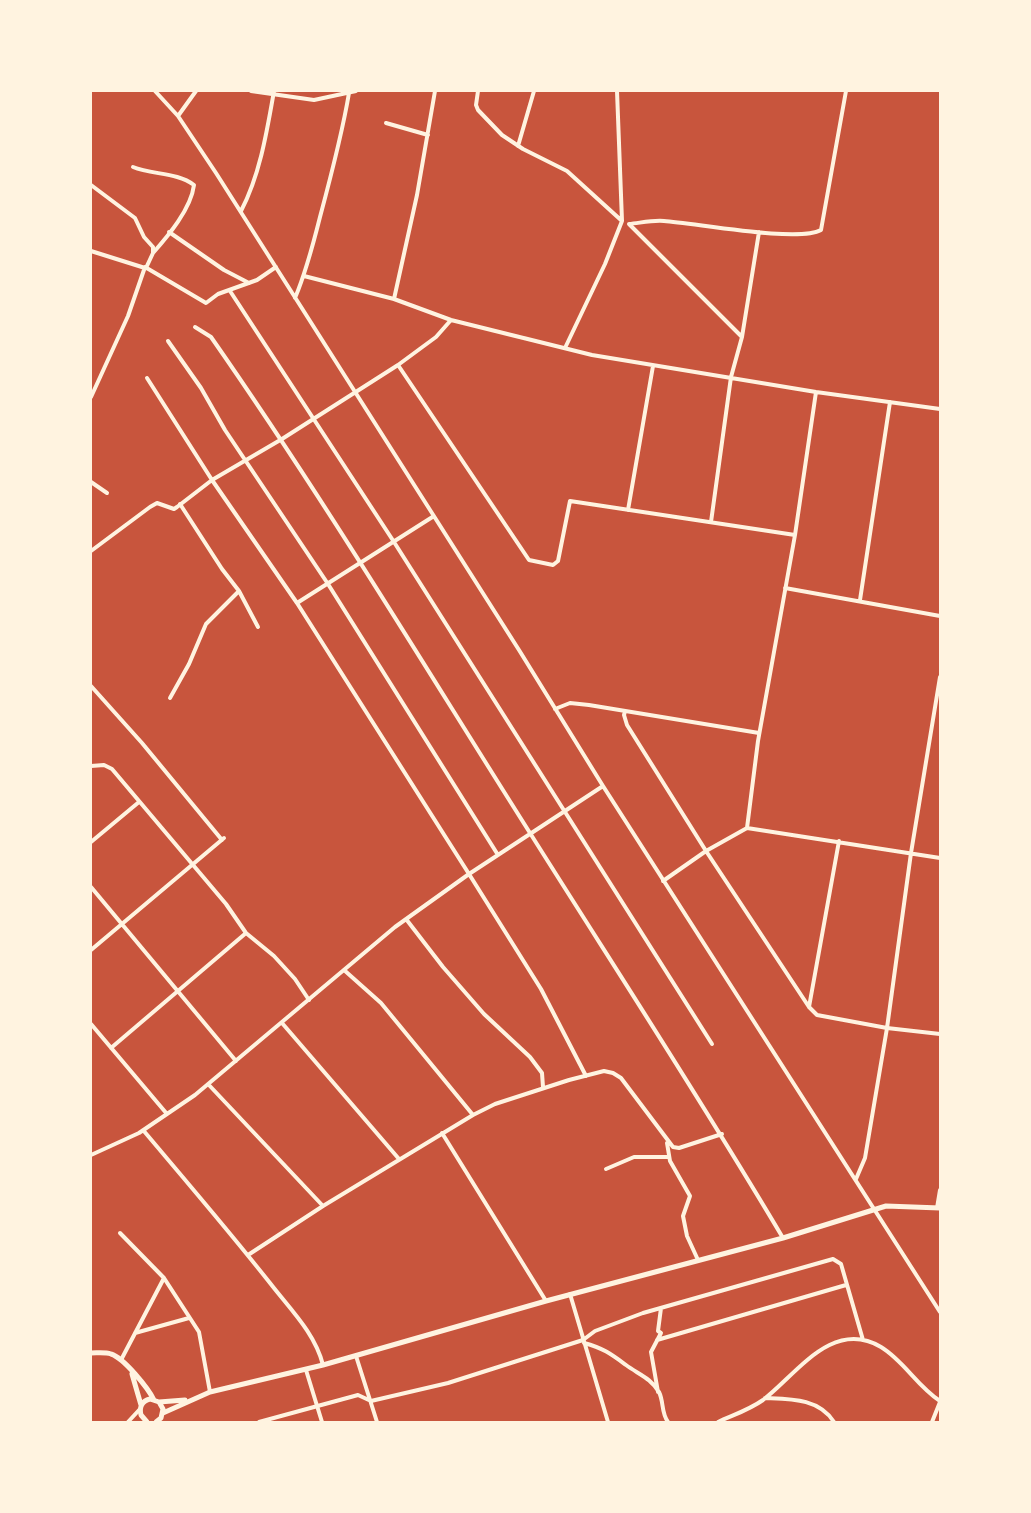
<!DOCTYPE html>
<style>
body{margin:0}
#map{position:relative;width:1031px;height:1513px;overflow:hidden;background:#c8553d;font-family:"Sofia Sans Condensed",sans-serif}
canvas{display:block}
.frame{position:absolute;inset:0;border:92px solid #fff3e0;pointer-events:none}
</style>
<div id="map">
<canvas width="1031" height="1513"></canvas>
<div class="frame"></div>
</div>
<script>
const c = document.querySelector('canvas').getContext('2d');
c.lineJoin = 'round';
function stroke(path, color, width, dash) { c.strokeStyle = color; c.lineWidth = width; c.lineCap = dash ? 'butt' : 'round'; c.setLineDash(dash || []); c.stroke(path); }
const minor = new Path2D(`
 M155,91L178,116L216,173L519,650L603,786L940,1312
 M251,91L314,100L356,91
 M478,91L476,105L478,110L502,135L523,149L567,171L622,221L605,264L565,348
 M617,91L622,221
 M178,116L196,91
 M386,123L428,135
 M518,146L534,91
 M133,167C152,175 177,172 194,185C191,209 168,236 153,253
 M91,185L135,218L144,237L153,247V253L146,268
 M241,211C260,175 267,131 274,91
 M629,224C640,223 652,220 664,221C695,223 798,243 821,230L846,91
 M629,224L742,337
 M169,232L224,270L249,283
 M91,251L145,268
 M304,276L394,299L451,320L592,355L816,392L940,409
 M230,291L394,542L712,1044
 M295,298C306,272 313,245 320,217C331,176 342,135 349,93
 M394,299L417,195L435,91
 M195,327L211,337C324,499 425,667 530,833C615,968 702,1101 783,1238
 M168,341L201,388L225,430L328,584L498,855
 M398,365L529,560L553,565L558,561L570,501L795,535
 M147,378L212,480L297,603L469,874L541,989L586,1076
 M91,397L128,316L145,267L206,303L218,294L257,280L276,267
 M91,482L107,493
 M628,510L653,366
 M711,522L731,377L742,337L759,232
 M91,551L150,507L157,503L174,509L177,507L212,480L282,439L398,365L436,337L451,320
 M785,588L940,616
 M239,591L258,627
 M860,600L890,402
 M297,603L434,516
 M91,686L142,743L222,840
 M170,698L189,664L206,624L239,591L222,569L180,504
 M555,709L570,703L589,705L759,733
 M625,711L624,715L627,725L706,851L809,1007L817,1015L887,1028L940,1034
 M91,766L104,765L112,769L226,904L246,933L274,956L295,979L309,1000
 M747,828L758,741L795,535L816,392
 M91,842L139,802
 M663,881L706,851L747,828L940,858
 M91,887L236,1061
 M406,919L443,967L484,1014L530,1057L542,1073L543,1087
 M91,950L224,838
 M344,970L381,1003L473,1115
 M809,1007L839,841
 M282,1023L399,1159
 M91,1024L167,1114
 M111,1048L246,933
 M208,1084L323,1206
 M143,1130C186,1181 229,1231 270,1283C290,1309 315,1333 323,1365
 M442,1133L546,1301
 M667,1143L670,1161L690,1196L683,1216L687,1236L698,1260
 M91,1155L139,1133L195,1095L395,927L469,874L603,786
 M606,1169L634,1157H668
 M856,1179L865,1158L887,1028L911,853L940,677
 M937,1208L940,1190
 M120,1233L164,1278L199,1332L210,1392
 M248,1255L323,1206L473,1115L495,1104L569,1080L604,1071L613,1073L621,1078L673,1147L679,1148L722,1134
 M570,1294L608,1422
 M135,1333L189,1318
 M657,1340L846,1285
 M584,1343C603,1348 611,1354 626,1365C638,1374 651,1378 659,1392C664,1402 661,1413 668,1422
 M356,1356L377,1422
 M121,1360L164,1278
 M306,1370L322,1422
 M658,1392L651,1352L661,1333L658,1331L661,1308
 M765,1398C790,1399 819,1398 834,1422
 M128,1422L140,1409
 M259,1422L358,1395L371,1401L448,1383L583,1340L595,1331L643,1313L833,1259L841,1264L863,1340
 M718,1422C733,1415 749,1410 763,1400C796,1375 832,1318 881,1347C904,1361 917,1386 940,1401
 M932,1422L940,1402`);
const tertiary = new Path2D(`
 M91,1353C98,1353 105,1352 111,1354C124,1358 148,1388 154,1400
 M132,1374L141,1405
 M159,1402L185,1400
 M163,1413L210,1392L323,1365L546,1301L783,1238L886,1206L940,1208
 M147,1422L141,1415C139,1407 142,1401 150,1399L159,1402L163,1409L161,1418L156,1422`);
stroke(minor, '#fff3e0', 4);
stroke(tertiary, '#fff3e0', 5);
</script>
